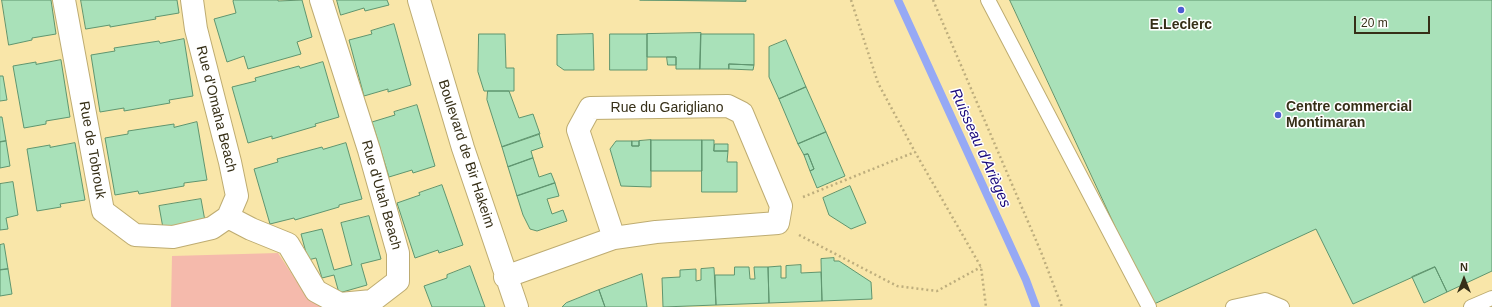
<!DOCTYPE html>
<meta charset="utf-8">
<style>
body{margin:0}
#map{position:relative;width:1492px;height:307px;overflow:hidden;background:#f9e6a9;font-family:Helvetica,sans-serif}
canvas{display:block}
.north{position:absolute;left:1444px;top:259px;width:40px;height:40px;-webkit-text-stroke:3px #fff;paint-order:stroke;rotate:0deg;font-size:11px;font-weight:700;line-height:16px;text-align:center;color:#362f17}
.north::after{content:'';display:block;margin:auto;width:14px;height:18px;background:#362f17;clip-path:polygon(50% 0,100% 100%,50% 72%,0 100%)}
.scale{position:absolute;left:1354px;top:16px;width:76px;height:18px;box-sizing:border-box;border:2px solid #362f17;border-top:0;padding-left:5px;font-size:12px;line-height:14px;white-space:nowrap;color:#362f17;-webkit-text-stroke:3px #fff;paint-order:stroke}
</style>
<div id="map">
<canvas width="1492" height="307"></canvas>
<div class="north">N</div>
<div class="scale">20 m</div>
</div>
<script>
const c = document.querySelector('canvas').getContext('2d');
c.lineJoin = 'round';
function paint(path, color) { c.fillStyle = color; c.fill(path, 'evenodd'); }
function stroke(path, color, width, dash) { c.strokeStyle = color; c.lineWidth = width; c.lineCap = dash ? 'butt' : 'round'; c.setLineDash(dash || []); c.stroke(path); }
function write(font, color, halo, rows, align = 'center') {
  c.font = font + ' Helvetica,sans-serif'; c.lineWidth = 3; c.setLineDash([]); c.textBaseline = 'middle'; c.strokeStyle = halo; c.fillStyle = color; for (const [text, x, y, turn = 0] of rows) {
    c.save(); c.translate(x, y); c.rotate((+turn || 0) * Math.PI / 180); c.textAlign = isNaN(turn) ? turn : align; if (halo) c.strokeText(text, 0, 0); c.fillText(text, 0, 0); c.restore();
  }
}
const green = new Path2D(`
 M278,253L305,294L324,307H171L172,256Z`);
const stream = new Path2D(`
 M898,0L1026,280L1036,307`);
const building = new Path2D(`
 M2,0H51L56,34L32,38V40L9,45Z
 M81,0H177L179,13L155,17L156,19L110,27V25L86,29Z
 M235,0H278V1L302,0L312,37L297,42L301,54L248,69L244,56L227,62L214,19L236,13L233,1Z
 M337,0H387L389,5L365,11L364,8L341,15Z
 M640,0H746V1Z
 M1010,0H1492V271L1447,292L1435,267L1353,304L1316,229L1152,305Z
 M394,24L411,85L388,92V89L364,96L349,40L372,34L371,31Z
 M701,33L700,69H676V57H647V34Z
 M479,34H505L506,68H514V91H484L478,72Z
 M593,34L594,70H564L557,65V35Z
 M610,34H647V70H610Z
 M701,34H754V65L729,64V69H700Z
 M184,39L193,96L169,100L170,103L124,111V108L100,112L91,55L115,51L114,48L159,41L160,43Z
 M786,40L806,87L779,99L769,77V47Z
 M667,57H676V65H668Z
 M61,60L70,117L46,121V124L24,128L13,66L36,62V64Z
 M323,62L339,117L315,124L316,126L272,139V136L248,143L232,87L256,81L255,78L299,66L300,68Z
 M729,64L754,65L753,70L729,69Z
 M0,76H3L7,100L0,101Z
 M806,87L826,132L798,144L779,99Z
 M488,91H509L519,118L533,114L540,134L502,147L487,100Z
 M417,105L435,166L413,173L412,170L389,177L372,122L395,115L394,112Z
 M0,117H2L6,141L0,142Z
 M197,122L207,180L184,183V186L139,194L138,191L115,195L105,138L128,134V131L174,124V127Z
 M826,132L845,176L817,188L810,171L814,169L808,154L804,155L798,144Z
 M539,134L543,147L531,151L533,158L508,167L502,147Z
 M651,140V187L621,186L610,149L616,141H632V146H639V141Z
 M651,140H702V171H651Z
 M702,140H714V151H728L727,162H737V192H702Z
 M6,141L10,166L0,168V142Z
 M632,141H639V146H632Z
 M75,143L85,200L60,204L61,207L37,211L27,149L50,145V147Z
 M346,143L362,199L339,205V207L295,220L294,218L270,224L254,169L278,162L277,159L322,147L323,149Z
 M715,144H728V151H714Z
 M808,154L814,169L810,171L804,155Z
 M533,158L539,177L551,173L555,183L517,196L508,167Z
 M13,182L18,215L6,218L8,229L0,230V184Z
 M555,183L559,196L547,199L552,214L563,210L567,221L537,231L530,229L523,215L517,196Z
 M442,185L463,245L439,253L438,250L415,258L397,203L420,195L419,193Z
 M850,186L866,223L851,229L829,215L823,198Z
 M201,199L205,221L163,228L159,206Z
 M369,216L381,259L361,264L367,285L339,293L334,275L322,278L316,258L308,260L301,234L322,229L334,270L352,265L341,223Z
 M4,244L8,269L0,270V245Z
 M834,258V261H839L871,282L872,299L822,301L821,259Z
 M801,265V273L821,272L822,301L769,303L768,267L781,266V278H786V266Z
 M470,266L485,307H432L424,286L447,278V275Z
 M735,267H749L750,279H755L754,267H768L769,303L716,305L715,275H734Z
 M1435,267L1447,292L1424,303L1412,277Z
 M714,268L716,305L663,307L662,278L680,277V270L696,269V281L701,280V269Z
 M8,269L12,294L0,296V270Z
 M642,274L647,307H605L599,290Z
 M599,290L605,307H562L566,303Z`);
const path = new Path2D(`
 M851,0L878,83L915,152L981,267L986,307
 M933,0L1041,252L1062,307
 M803,197L915,152
 M799,235L897,286L937,291L981,267`);
const service = new Path2D(`
 M988,0L1149,307
 M1233,307L1265,300L1282,307
 M1471,307L1492,298`);
const minor = new Path2D(`
 M64,0L103,211L135,235L173,237L212,228L228,217
 M192,0L196,29L230,162L237,196L228,217
 M419,0L463,148L517,307
 M228,217L251,229L288,244L316,291L340,304L372,301L398,281V253L369,150L321,0
 M505,277L614,238L578,130L590,108L728,106L742,113L781,206L778,223L656,232L614,238`);
const markers = [
 [1181,10,4,"#4e5dd2"],
 [1278,115,4,"#4e5dd2"]
];
const poiNames = [
 ["E.Leclerc",1181,25],
 ["Centre commercial",1286,107,"left"],
 ["Montimaran",1286,123,"left"]
];
const streetNames = [
 ["Rue du Garigliano",667,108],
 ["Rue d'Omaha Beach",216,109,76],
 ["Rue de Tobrouk",92,150,80],
 ["Boulevard de Bir Hakeim",466,154,72],
 ["Rue d'Utah Beach",381,195,74]
];
const waterNames = [
 ["Ruisseau d'Arièges",980,148,66]
];
paint(green, '#f5baac');
stroke(stream, '#96a9f5', 8);
paint(building, '#a9e1b9');
stroke(building, '#5f956f', 1);
stroke(service, '#beac71', 16);
stroke(minor, '#beac71', 24);
stroke(path, '#beae7d', 2.5, [2, 3]);
stroke(service, '#fff', 14);
stroke(minor, '#fff', 22);
for (const [x, y, r, color] of markers) { const dot = new Path2D(); dot.arc(x, y, r, 0, 2 * Math.PI); c.fillStyle = color; c.fill(dot); stroke(dot, '#fff', 1.5); }
write('bold 14px', '#362f17', '#fff', poiNames);
write('14px', '#362f17', '#fff', streetNames);
write('italic 15px', '#19097c', '#fff', waterNames);
</script>
